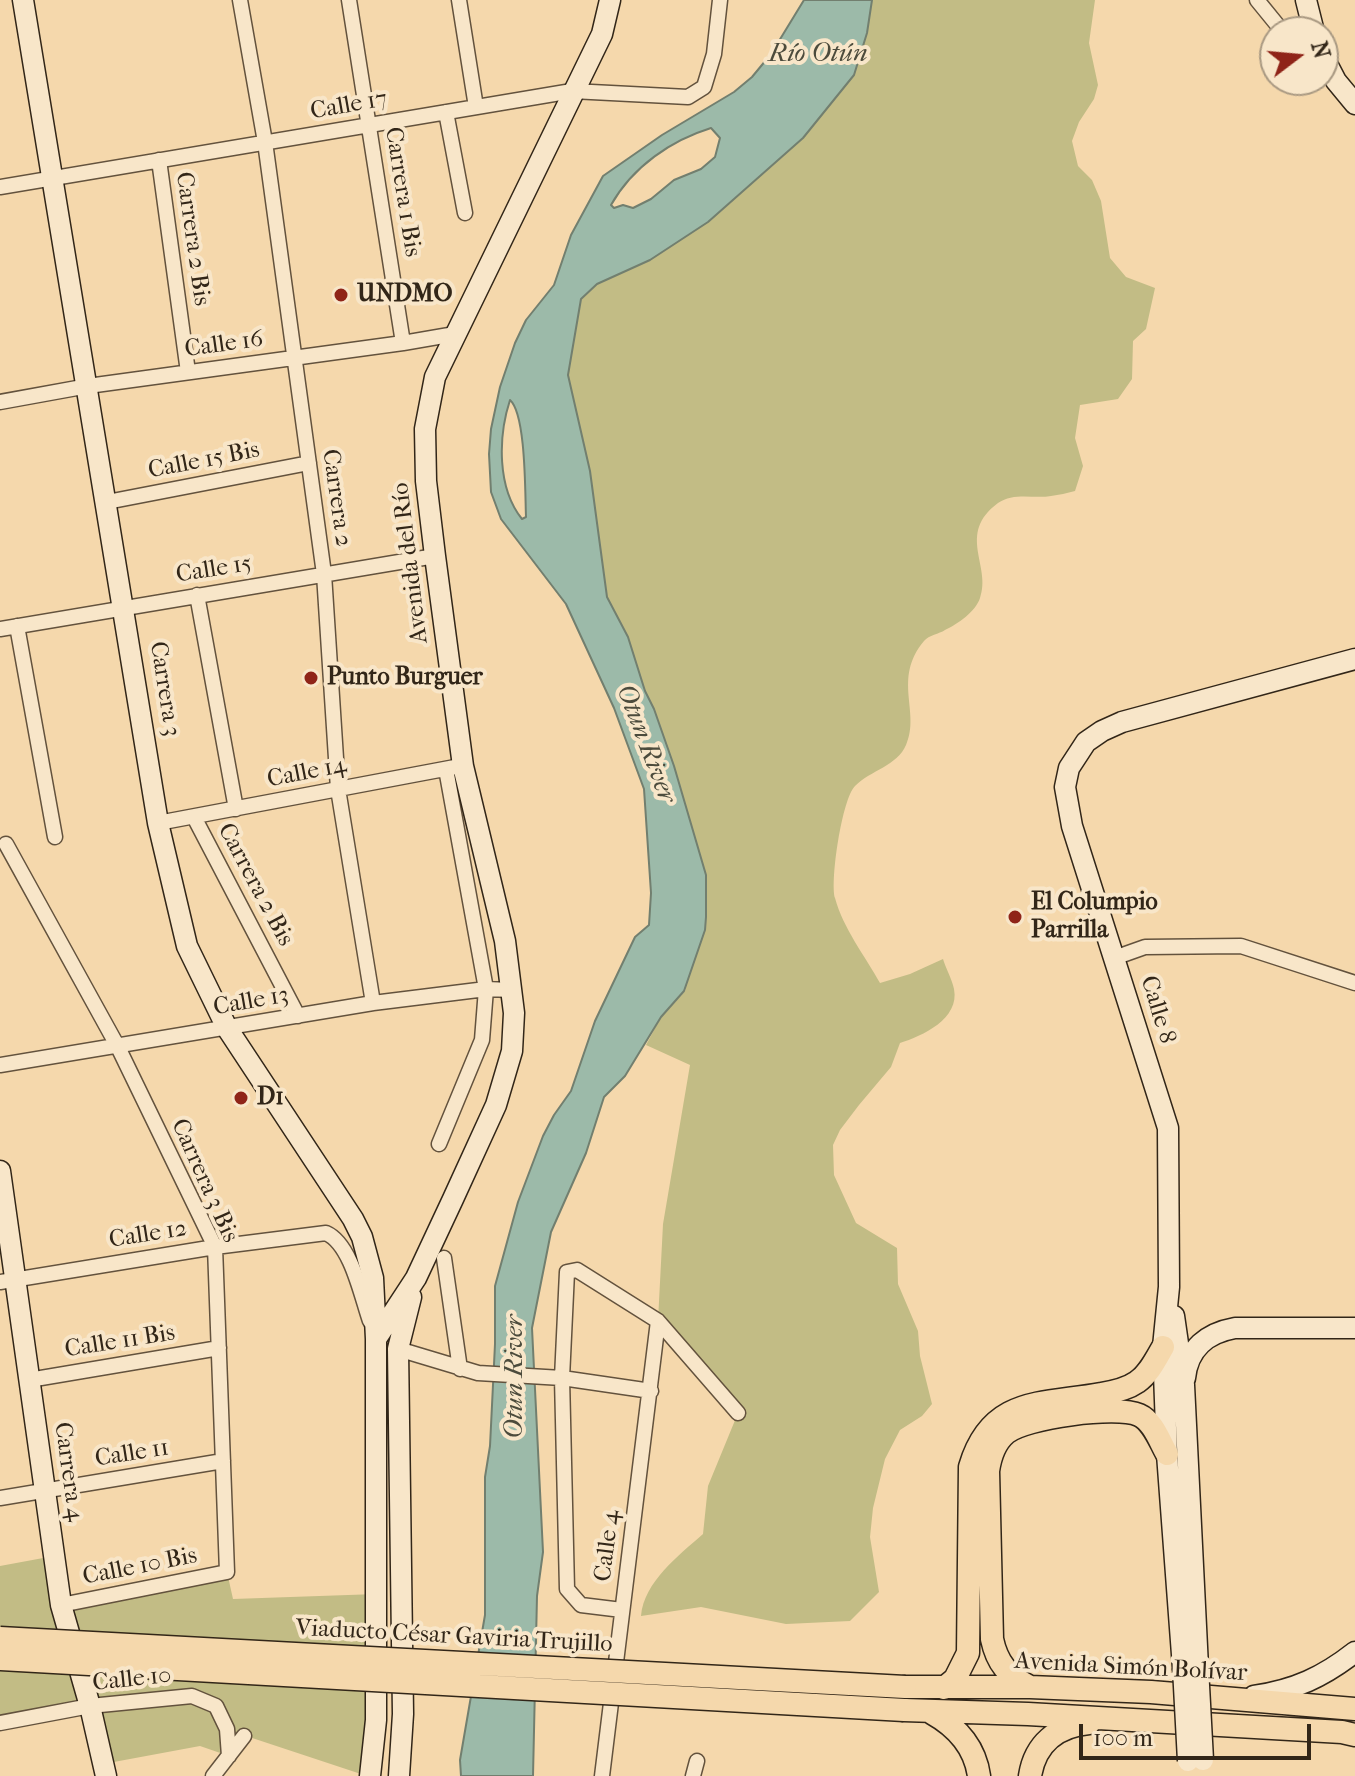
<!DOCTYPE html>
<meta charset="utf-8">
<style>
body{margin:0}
#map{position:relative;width:1355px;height:1776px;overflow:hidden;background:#f5d8ac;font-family:"IM FELL French Canon",serif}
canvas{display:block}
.north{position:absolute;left:1259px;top:16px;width:80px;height:80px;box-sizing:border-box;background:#f8e6c9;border:2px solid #a99982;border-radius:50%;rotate:74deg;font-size:22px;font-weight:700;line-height:32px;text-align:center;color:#322618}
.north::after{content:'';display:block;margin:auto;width:28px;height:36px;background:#8f2418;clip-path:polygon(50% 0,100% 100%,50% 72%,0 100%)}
.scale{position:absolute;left:1079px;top:1724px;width:232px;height:36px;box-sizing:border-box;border:4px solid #322618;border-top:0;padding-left:10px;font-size:24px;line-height:28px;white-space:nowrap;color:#322618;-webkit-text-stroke:6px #f8e6c9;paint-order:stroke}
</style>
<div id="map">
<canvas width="1355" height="1776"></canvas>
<div class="north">N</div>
<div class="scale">100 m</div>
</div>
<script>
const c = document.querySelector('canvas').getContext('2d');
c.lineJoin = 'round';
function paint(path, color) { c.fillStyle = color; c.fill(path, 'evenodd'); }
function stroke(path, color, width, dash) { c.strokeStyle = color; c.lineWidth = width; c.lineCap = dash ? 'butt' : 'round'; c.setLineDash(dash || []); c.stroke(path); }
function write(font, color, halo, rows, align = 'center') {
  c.font = font + ' "IM FELL French Canon",serif'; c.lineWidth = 8; c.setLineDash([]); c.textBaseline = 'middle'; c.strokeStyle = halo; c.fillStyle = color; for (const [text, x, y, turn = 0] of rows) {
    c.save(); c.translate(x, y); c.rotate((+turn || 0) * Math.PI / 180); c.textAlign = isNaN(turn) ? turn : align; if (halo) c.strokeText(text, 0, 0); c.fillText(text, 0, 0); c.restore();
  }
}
const green = new Path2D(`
 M872,0H1095L1089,43L1098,85L1094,99L1079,122L1072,141L1078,166L1092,180L1101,201L1110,258L1126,277L1155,288L1146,329L1133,341L1132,379L1118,399L1080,405L1075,438L1083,466L1075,491C1067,493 1059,495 1051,496C1034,499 1014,492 998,503C956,534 992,566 980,598C976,611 958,624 945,630C939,634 929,635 924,641C892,679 921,712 906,745C897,766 871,770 855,786C842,799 830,880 835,898C843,928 865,956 880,983L910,974L943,959C946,969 952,979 954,989C960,1019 922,1036 900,1043L891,1067L859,1105L840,1130L833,1145L834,1175L856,1223L897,1248L898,1284L918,1331L920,1356L932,1404L922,1416L900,1430L885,1459L873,1508L870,1537L879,1592L850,1621L786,1624L701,1607L641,1616C644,1582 678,1556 703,1534L708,1486L738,1413L658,1321L663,1224L690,1065L646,1045L661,1017L685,991L706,875L654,709L645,691L628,637L607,597L590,471L568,375L581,299L597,284L650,260L708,222L803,138L867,33Z
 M54,1556L61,1604L227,1572L233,1599L377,1594L367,1776L228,1730L229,1756L200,1746L103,1764L91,1706L0,1723V1566Z`);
const water = new Path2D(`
 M804,0H872L867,33L854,75L803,138L708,222L650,260L597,284L581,299L568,375L590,471L607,597L628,637L645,691L654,709L674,766L706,875V917L705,930L684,991L661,1017L625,1076L604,1097L586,1153L551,1232L532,1328L543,1552L537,1596L533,1776H461L460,1760L485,1615V1477L490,1446L495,1344V1286L518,1202L543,1136L554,1115L571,1091L595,1021L635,937L649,925L651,893L644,789L614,708L566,604L501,519L491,492L489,454L491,429L500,387L515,343L526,320L554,285L571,235L603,176L662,135L734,92L752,77L771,54ZM711,128L720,138L715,157L701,169L674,180L651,199L633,208L623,205L614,208L611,205C633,166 672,140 711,128ZM510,400C526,414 525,493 526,517L522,519C497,488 498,437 510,400Z`);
const street = new Path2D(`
 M240,0L265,142L324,574L338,789L373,1003
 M349,0L403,343
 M459,0L476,107
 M1257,0L1279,27L1287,32
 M446,112L465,213
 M159,160L188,372
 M0,187L572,91L688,97L704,87L714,54L720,0
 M0,402L88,386L403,343L455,334
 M107,502L309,463
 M197,595L236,809
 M17,626L55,837
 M0,629L435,556
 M194,817L298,1016
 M158,823L455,767
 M6,844L118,1047L215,1247L227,1572L61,1605
 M1114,958L1145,947L1241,946L1355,983
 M0,1065L373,1003L486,989L511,990
 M439,1144L482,1040L486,989L446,769
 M444,1258L460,1369
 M0,1282L215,1247L326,1233C351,1244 361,1295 370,1321
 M398,1349L478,1373L562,1378L651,1391
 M29,1380L219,1348
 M0,1498L223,1461
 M622,1610L581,1605L567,1589L562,1378L567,1272L577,1270L658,1321L738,1413
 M0,1723L90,1706L192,1696L216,1706L227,1729L229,1756
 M213,1776L244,1736
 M602,1776L658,1321
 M693,1776L697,1761`);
const secondary = new Path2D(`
 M23,0L158,823L187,946L227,1028L353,1219L362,1237L373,1278L376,1339V1720L370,1776
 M1306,0L1314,32
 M1323,56L1336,81L1355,104
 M0,1171L61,1605L90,1706L106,1776
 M1174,1316L1184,1385L1198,1667
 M376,1339L416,1278L453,1199L496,1105L512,1051L514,1013L505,941L463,766L435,556L426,481L425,429L435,377L602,34L610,0
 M1185,1378C1188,1348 1207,1333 1235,1328H1355
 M1183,1668L1167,1454L1163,1347L1169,1287L1168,1128L1072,826L1065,787L1069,768L1086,742L1102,731L1122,722L1355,659
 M1254,1696C1295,1690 1323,1677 1355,1652
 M399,1776L403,1714L398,1349L411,1297`);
const primary = new Path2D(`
 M905,1687H1030L1151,1692L1355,1709
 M1030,1687C1008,1676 997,1663 992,1639L988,1471C990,1457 994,1443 1006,1433C1025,1417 1117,1405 1139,1415C1153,1421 1160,1442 1167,1454
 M944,1688L955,1679L968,1653L970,1467C991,1396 1042,1405 1101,1394C1114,1392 1127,1389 1137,1382C1149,1374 1156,1359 1163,1347
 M904,1710L1028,1714L1342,1732L1355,1735
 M932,1713C957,1727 975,1747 979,1776
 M1030,1776C1035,1744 1057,1726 1089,1723`);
const secondaryBridge = new Path2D(`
 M1198,1667L1203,1760
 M1183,1668L1188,1761`);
const primaryBridge = new Path2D(`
 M0,1638L905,1687
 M0,1659L904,1710`);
const markers = [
 [341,295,8,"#8f2418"],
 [311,678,8,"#8f2418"],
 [1015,917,8,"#8f2418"],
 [241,1098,8,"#8f2418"]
];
const streetNames = [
 ["Calle 17",349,106,-10],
 ["Carrera 1 Bis",402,192,81],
 ["Carrera 2 Bis",192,239,82],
 ["Calle 16",224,345,-8],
 ["Calle 15 Bis",204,461,-11],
 ["Carrera 2",336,498,82],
 ["Avenida del Río",411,563,-97],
 ["Calle 15",214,570,-9],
 ["Carrera 3",164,689,81],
 ["Calle 14",307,773,-11],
 ["Carrera 2 Bis",255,885,62],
 ["Calle 13",251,1002,-10],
 ["Calle 8",1157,1010,73],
 ["Carrera 3 Bis",204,1181,66],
 ["Calle 12",148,1235,-9],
 ["Calle 11 Bis",120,1342,-9],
 ["Calle 11",132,1454,-9],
 ["Carrera 4",68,1472,82],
 ["Calle 4",608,1546,-83],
 ["Calle 10 Bis",140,1567,-11],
 ["Viaducto César Gaviria Trujillo",454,1637,3],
 ["Avenida Simón Bolívar",1131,1668,3],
 ["Calle 10",132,1680,-6]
];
const poiNames = [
 ["UNDMO",357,295],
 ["Punto Burguer",327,678],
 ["El Columpio",1031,903],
 ["Parrilla",1031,931],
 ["D1",257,1098]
];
const waterNames = [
 ["Río Otún",818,55],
 ["Otun River",645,744,69],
 ["Otun River",516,1377,-90]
];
paint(green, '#c2bc85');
paint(water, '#9cbaa9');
stroke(water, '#727f6f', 2);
stroke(street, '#63523d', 17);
stroke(secondary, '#322618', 23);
stroke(primary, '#322618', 25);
stroke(street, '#f8e6c9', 14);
stroke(secondary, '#f8e6c9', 20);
stroke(primary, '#f5d8ac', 22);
stroke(secondaryBridge, '#322618', 23, []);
stroke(primaryBridge, '#322618', 25, []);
stroke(secondaryBridge, '#f8e6c9', 20);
stroke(primaryBridge, '#f5d8ac', 22);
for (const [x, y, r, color] of markers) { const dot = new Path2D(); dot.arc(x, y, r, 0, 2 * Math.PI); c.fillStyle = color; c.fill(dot); stroke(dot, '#f8e6c9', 3); }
write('24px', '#322618', '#f8e6c9', streetNames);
write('bold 24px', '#322618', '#f8e6c9', poiNames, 'left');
write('italic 26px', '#4c4b3c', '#f8e6c9', waterNames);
</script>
